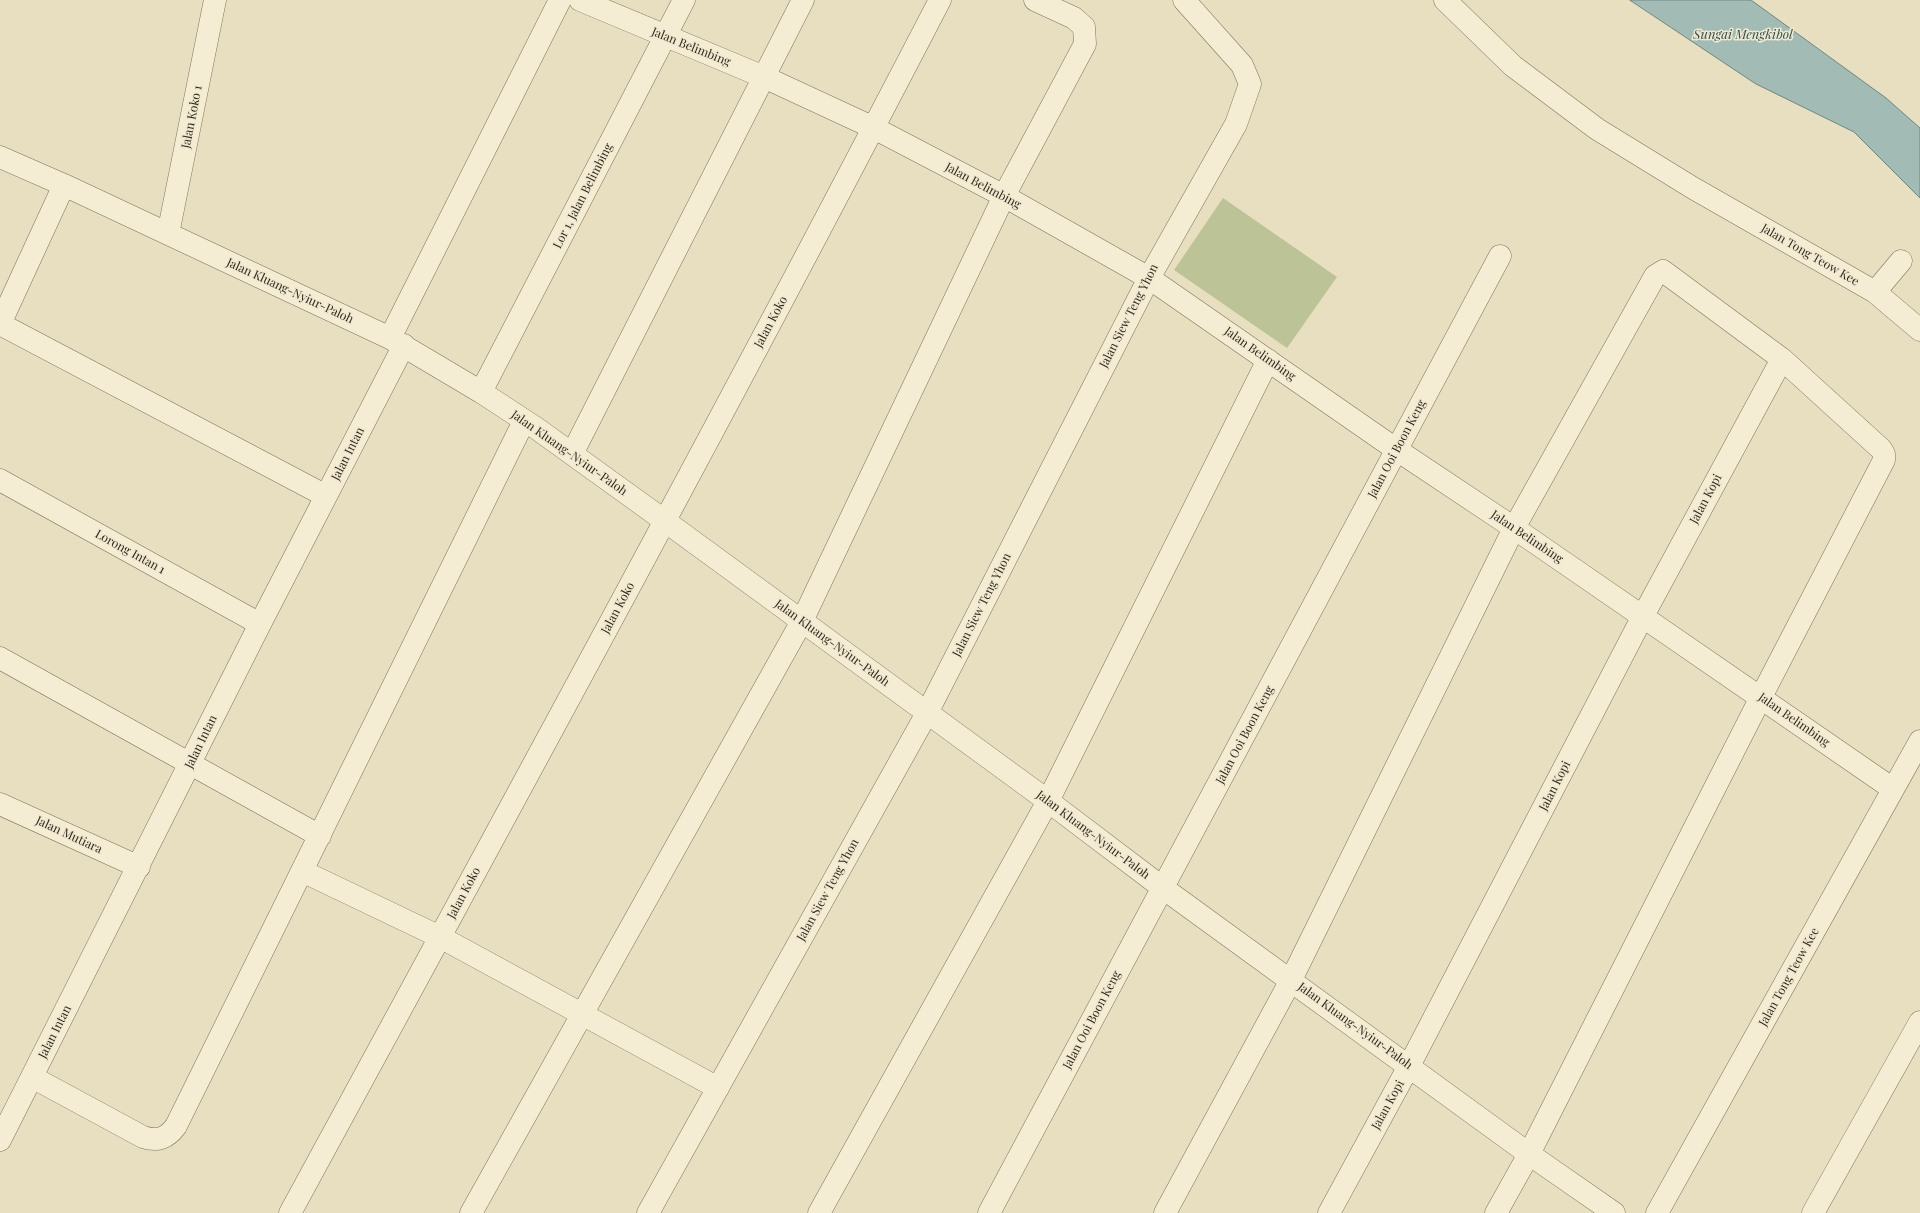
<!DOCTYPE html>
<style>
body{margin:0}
canvas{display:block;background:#e8dfc1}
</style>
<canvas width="1920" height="1213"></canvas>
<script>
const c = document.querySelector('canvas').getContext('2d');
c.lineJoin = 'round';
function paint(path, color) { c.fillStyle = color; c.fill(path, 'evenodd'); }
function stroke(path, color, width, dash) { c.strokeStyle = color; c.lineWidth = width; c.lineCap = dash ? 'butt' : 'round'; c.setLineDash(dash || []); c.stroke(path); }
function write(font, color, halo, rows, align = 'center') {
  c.font = font + ' "Playfair Display",serif'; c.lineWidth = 3; c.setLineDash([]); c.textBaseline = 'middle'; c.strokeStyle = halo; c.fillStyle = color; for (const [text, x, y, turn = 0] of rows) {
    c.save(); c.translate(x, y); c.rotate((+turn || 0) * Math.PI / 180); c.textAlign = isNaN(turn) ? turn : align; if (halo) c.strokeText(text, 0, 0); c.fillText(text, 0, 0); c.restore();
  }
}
const green = new Path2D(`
 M1223,198L1337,277L1287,348L1174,270Z`);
const water = new Path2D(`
 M1630,0H1751L1886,98L1920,128V198L1854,132L1756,84Z`);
const minor = new Path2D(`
 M580,0L764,77L874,128L1004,196L1149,278L1397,450L1514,528L1893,789
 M1445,0L1513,66L1597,129L1693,188L1875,292L1920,330
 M0,157L64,185L390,338L481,392L536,428L665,521L1048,801L1163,888L1529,1154L1614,1213
 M168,234L215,0
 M1875,292L1901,261
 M0,324L326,496
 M0,324L64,185
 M390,338L560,0
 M481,392L684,0
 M572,454L803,0
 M0,480L260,624
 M0,658L320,836
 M0,804L139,867
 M302,871L440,937L718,1088
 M32,1077L143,1137C158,1142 167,1138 176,1126L524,421
 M0,1140L260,624L404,345
 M290,1213C509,810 729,407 940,0
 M471,1213L802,621L1004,196L1085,44L1084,27L1074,18L1035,0
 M648,1213L927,713L1149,278L1236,124L1250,84L1242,65L1184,0
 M819,1213L1048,801L1268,360
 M989,1213L1500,256
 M1165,1213L1291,980L1514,528L1655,276L1663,271L1782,359L1881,449L1884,454V460L1761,697L1529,1154L1496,1213
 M1329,1213L1409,1066L1643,616L1782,359
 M1657,1213L1920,741
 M1813,1213L1920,1022`);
const streetNames = [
 ["Jalan Belimbing",691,47,22],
 ["Jalan Koko 1",192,117,-79],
 ["Jalan Belimbing",983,186,28],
 ["Lor 1, Jalan Belimbing",583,196,-63],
 ["Jalan Tong Teow Kee",1810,255,30],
 ["Jalan Kluang-Nyiur-Paloh",290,291,25],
 ["Jalan Siew Teng Yhon",1129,316,-63],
 ["Jalan Koko",771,322,-62],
 ["Jalan Belimbing",1260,354,35],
 ["Jalan Ooi Boon Keng",1397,449,-62],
 ["Jalan Kluang-Nyiur-Paloh",569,453,35],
 ["Jalan Intan",348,454,-63],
 ["Jalan Kopi",1706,499,-62],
 ["Jalan Belimbing",1527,537,34],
 ["Lorong Intan 1",130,552,29],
 ["Jalan Siew Teng Yhon",982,605,-63],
 ["Jalan Koko",618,608,-62],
 ["Jalan Kluang-Nyiur-Paloh",832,643,36],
 ["Jalan Belimbing",1794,720,35],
 ["Jalan Ooi Boon Keng",1245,735,-62],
 ["Jalan Intan",201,742,-64],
 ["Jalan Kopi",1555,786,-63],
 ["Jalan Mutiara",69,835,25],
 ["Jalan Kluang-Nyiur-Paloh",1093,835,37],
 ["Jalan Siew Teng Yhon",828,890,-61],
 ["Jalan Koko",464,893,-62],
 ["Jalan Tong Teow Kee",1789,977,-61],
 ["Jalan Ooi Boon Keng",1092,1020,-62],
 ["Jalan Kluang-Nyiur-Paloh",1355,1026,36],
 ["Jalan Intan",55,1032,-63],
 ["Jalan Kopi",1388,1105,-61]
];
const waterNames = [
 ["Sungai Mengkibol",1743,35]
];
paint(green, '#bcc497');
paint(water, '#a3bbb5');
stroke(water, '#6c8782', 1);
stroke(minor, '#7f715b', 23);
stroke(minor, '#f4ecd3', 22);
write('12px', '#31281d', '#f0e9d0', streetNames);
write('italic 13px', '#2e4f4f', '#f0e9d0', waterNames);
</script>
